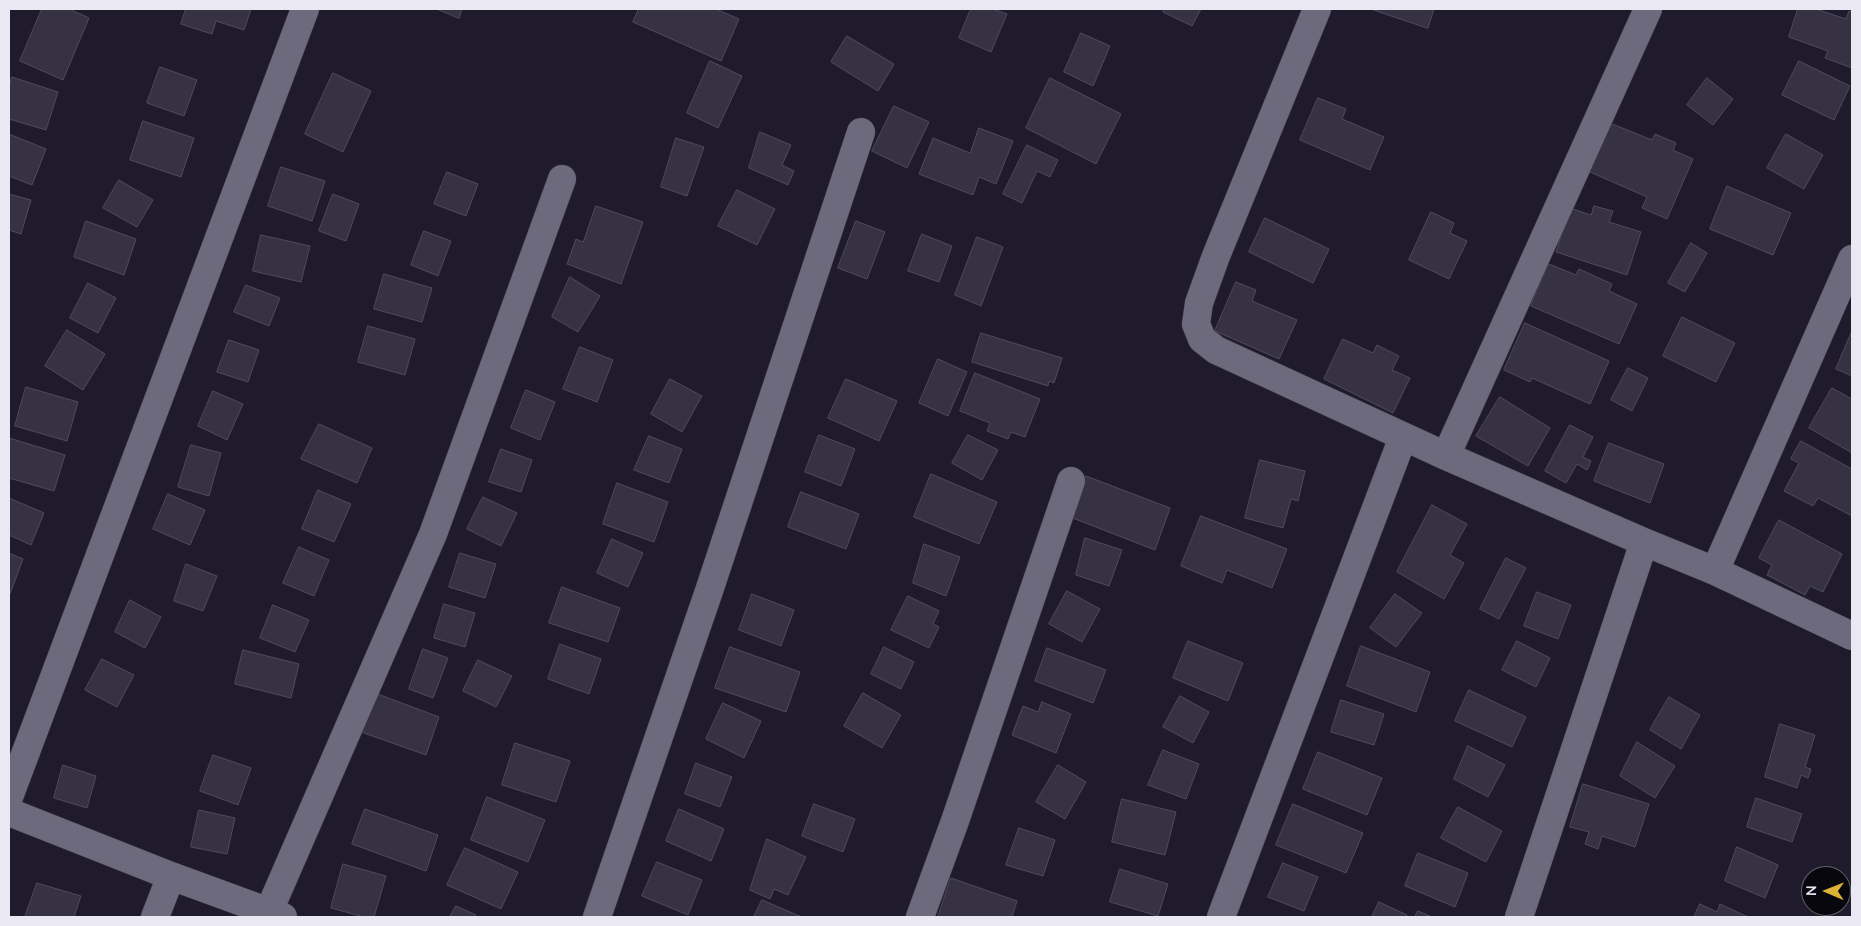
<!DOCTYPE html>
<style>
body{margin:0}
#map{position:relative;width:1861px;height:926px;overflow:hidden;background:#1f1b2c;font-family:"Nunito Sans",sans-serif}
canvas{display:block}
.frame{position:absolute;inset:0;border:10px solid #eae8f3;pointer-events:none}
.north{position:absolute;left:1801px;top:866px;width:50px;height:50px;box-sizing:border-box;background:#09070e;border:1px solid #63616a;border-radius:50%;rotate:271deg;font-size:14px;font-weight:700;line-height:20px;text-align:center;color:#eae8f3}
.north::after{content:'';display:block;margin:auto;width:18px;height:22px;background:#dbb233;clip-path:polygon(50% 0,100% 100%,50% 72%,0 100%)}
</style>
<div id="map">
<canvas width="1861" height="926"></canvas>
<div class="frame"></div>
<div class="north">N</div>
</div>
<script>
const c = document.querySelector('canvas').getContext('2d');
c.lineJoin = 'round';
function paint(path, color) { c.fillStyle = color; c.fill(path, 'evenodd'); }
function stroke(path, color, width, dash) { c.strokeStyle = color; c.lineWidth = width; c.lineCap = dash ? 'butt' : 'round'; c.setLineDash(dash || []); c.stroke(path); }
const building = new Path2D(`
 M42,9H69L89,18L63,80L20,61Z
 M186,9H251L244,30L216,21L212,34L181,24Z
 M437,9H462L459,18Z
 M639,9H716L739,19L721,61L633,22Z
 M971,9H993L1007,14L991,52L959,38Z
 M1165,9H1201L1192,26L1163,12Z
 M1371,9H1434L1428,28Z
 M1798,9H1816L1846,19L1849,11L1852,12V68L1825,58L1828,51L1789,37Z
 M1081,33L1110,46L1093,86L1064,72Z
 M847,36L894,64L878,91L831,62Z
 M710,61L742,76L718,128L687,113Z
 M1799,61L1850,86L1834,120L1782,95Z
 M160,67L197,80L184,116L147,103Z
 M333,73L371,91L343,152L305,134Z
 M12,77L58,92L46,130L9,119V88Z
 M1050,78L1121,114L1096,164L1026,128Z
 M1707,78L1733,99L1713,125L1687,105Z
 M1318,98L1346,109L1342,119L1384,137L1370,170L1300,140Z
 M894,106L929,122L907,168L872,151Z
 M143,121L194,138L181,177L130,160Z
 M1610,123L1652,140L1655,134L1676,143L1673,150L1693,159L1667,219L1642,208L1647,197L1590,172Z
 M979,128L1013,141L996,184L979,177L973,195L919,174L933,138L970,153Z
 M760,132L791,145L782,165L794,171L788,185L749,168Z
 M9,134L46,149L32,185L9,176Z
 M1786,134L1823,155L1804,189L1767,168Z
 M676,138L704,147L687,196L661,187Z
 M1027,145L1058,160L1050,177L1037,171L1022,203L1003,194Z
 M281,167L325,181L312,221L268,206Z
 M447,172L478,184L466,216L434,204Z
 M119,180L153,200L137,227L103,208Z
 M1727,186L1791,213L1773,255L1710,229Z
 M737,190L775,209L757,245L718,226Z
 M9,194L31,200L21,234L9,230Z
 M333,194L359,204L346,241L319,231Z
 M596,206L643,222L621,284L567,264L576,239L583,242Z
 M1594,206L1613,211L1609,222L1641,232L1627,275L1556,252L1570,208L1591,215Z
 M1431,212L1454,223L1450,233L1467,241L1449,279L1409,260Z
 M1265,218L1329,249L1313,283L1249,252Z
 M86,221L136,239L124,275L74,257Z
 M856,221L885,232L867,279L838,268Z
 M424,231L451,241L438,276L411,265Z
 M922,234L952,246L939,282L908,271Z
 M261,235L310,246L301,282L253,271Z
 M977,237L1003,247L981,306L955,295Z
 M1691,243L1707,253L1685,292L1668,283Z
 M1549,264L1576,275L1579,269L1612,284L1609,291L1637,304L1619,344L1531,306Z
 M384,274L432,288L422,322L374,309Z
 M570,277L600,296L578,332L552,317Z
 M1236,282L1256,290L1252,301L1297,320L1279,359L1215,331Z
 M88,283L116,298L98,333L70,318Z
 M246,285L280,298L269,326L234,312Z
 M1682,317L1735,343L1716,382L1663,356Z
 M1525,323L1609,361L1590,404L1532,378L1530,382L1504,370Z
 M368,326L415,339L405,375L358,362Z
 M67,330L105,354L83,390L45,366Z
 M1852,331V376L1836,369Z
 M981,333L1062,358L1054,383L1049,381L1048,386L972,362Z
 M1343,339L1373,353L1377,345L1399,356L1392,370L1410,378L1393,413L1324,379Z
 M229,340L259,350L248,382L217,372Z
 M580,347L613,360L597,402L563,389Z
 M938,359L967,372L948,416L919,403Z
 M1628,368L1648,378L1632,411L1611,400Z
 M975,373L1040,399L1025,437L1011,432L1008,439L987,431L990,423L960,411Z
 M670,379L702,396L682,432L651,414Z
 M846,379L897,401L879,441L828,418Z
 M26,387L78,402L67,441L15,426Z
 M1832,388L1852,399V453L1809,428Z
 M526,390L555,402L540,440L511,428Z
 M213,391L243,404L227,440L198,426Z
 M1500,397L1550,428L1528,466L1476,436Z
 M319,424L372,448L357,483L301,459Z
 M1570,425L1593,437L1583,457L1591,461L1587,470L1577,464L1566,483L1545,471Z
 M819,435L855,449L841,486L805,472Z
 M968,435L998,450L982,480L952,463Z
 M649,436L682,449L669,483L634,470Z
 M9,438L65,455L54,491L9,478Z
 M1801,441L1852,469V516L1818,498L1813,506L1784,491L1799,463L1791,459Z
 M1609,443L1664,464L1650,503L1594,481Z
 M191,445L221,453L209,496L178,487Z
 M501,449L532,460L521,492L489,482Z
 M1260,460L1305,471L1298,501L1291,499L1283,528L1245,518Z
 M931,474L997,502L979,544L914,517Z
 M1086,476L1170,508L1155,550L1070,517Z
 M617,483L668,502L654,542L603,524Z
 M318,490L351,504L334,542L302,529Z
 M801,492L859,514L846,549L788,527Z
 M168,494L205,510L190,545L153,529Z
 M483,497L517,513L501,546L467,529Z
 M9,498L44,513L31,545L9,535Z
 M1432,505L1467,524L1450,555L1464,563L1444,599L1397,572Z
 M1201,516L1287,549L1272,588L1227,570L1222,583L1181,566Z
 M1779,520L1842,554L1823,592L1810,586L1805,595L1767,575L1772,565L1759,558Z
 M1085,538L1122,550L1109,586L1076,575Z
 M612,539L643,553L628,587L597,573Z
 M924,544L960,557L946,596L913,583Z
 M299,547L329,560L314,596L283,583Z
 M9,553L23,559L10,594H9Z
 M460,553L496,564L485,598L449,587Z
 M1506,558L1526,568L1499,619L1480,609Z
 M186,564L217,576L203,611L174,601Z
 M562,587L620,608L608,642L549,623Z
 M1067,591L1100,609L1082,642L1049,624Z
 M1537,592L1571,605L1558,639L1524,626Z
 M752,594L794,610L781,646L739,630Z
 M1395,594L1422,613L1396,647L1370,628Z
 M908,596L939,611L933,624L939,627L929,648L891,630Z
 M130,600L161,617L145,648L115,632Z
 M444,604L475,613L465,647L434,638Z
 M273,605L309,620L295,652L260,638Z
 M1188,641L1243,663L1228,701L1173,678Z
 M1517,641L1550,658L1536,687L1502,670Z
 M560,644L601,659L589,694L548,679Z
 M1361,646L1430,672L1416,712L1347,686Z
 M730,647L800,672L786,712L715,688Z
 M884,647L914,662L901,689L871,674Z
 M1047,648L1106,670L1093,703L1035,681Z
 M423,649L448,658L433,698L409,689Z
 M243,650L299,664L291,698L235,684Z
 M102,659L134,675L117,707L85,690Z
 M478,660L512,676L496,707L463,691Z
 M1469,690L1526,717L1512,747L1455,721Z
 M375,693L439,717L426,755L361,732Z
 M863,693L901,715L882,748L844,726Z
 M1180,696L1209,712L1193,743L1163,727Z
 M1669,697L1700,715L1681,749L1650,730Z
 M1341,700L1384,714L1374,745L1331,732Z
 M1042,702L1071,714L1056,753L1012,735L1023,706L1038,712Z
 M723,703L761,721L744,758L706,739Z
 M1780,724L1815,735L1805,767L1811,769L1808,778L1801,775L1797,788L1765,777Z
 M1637,742L1675,766L1655,798L1620,776Z
 M515,743L570,761L556,802L502,785Z
 M1468,746L1505,765L1488,797L1454,779Z
 M1163,750L1199,764L1186,799L1148,785Z
 M1318,752L1382,778L1367,815L1303,789Z
 M213,755L251,768L238,805L200,791Z
 M696,763L732,777L720,807L685,794Z
 M63,765L96,776L87,808L54,798Z
 M1058,765L1086,782L1065,819L1036,802Z
 M1583,784L1649,804L1635,847L1602,836L1598,849L1585,844L1589,832L1570,827Z
 M487,797L545,820L528,862L471,840Z
 M1756,798L1802,814L1792,842L1747,827Z
 M1122,799L1176,812L1165,855L1112,842Z
 M814,804L855,819L843,852L802,836Z
 M1293,804L1363,833L1346,873L1276,845Z
 M1458,807L1502,831L1486,862L1441,838Z
 M365,809L438,835L426,871L352,844Z
 M679,809L724,829L711,861L666,841Z
 M199,810L235,818L227,854L191,847Z
 M1019,828L1055,840L1043,876L1006,865Z
 M767,839L806,857L788,895L774,889L770,899L750,890Z
 M1737,847L1778,865L1765,898L1725,881Z
 M465,848L518,872L501,909L447,885Z
 M1418,853L1468,873L1455,907L1405,886Z
 M657,862L702,880L688,915L642,896Z
 M1283,863L1318,877L1304,911L1268,897Z
 M343,864L386,876L374,917H364L331,908Z
 M1120,869L1168,884L1158,916L1110,902Z
 M951,878L1017,901L1012,917H938Z
 M37,883L81,896L74,917H25Z
 M762,900L802,917H754Z
 M1379,902L1407,915L1406,917H1372Z
 M1700,904L1717,912L1720,904L1748,917H1694Z
 M456,906L476,915L475,917H450Z
 M1418,911L1432,917H1415Z`);
const minor = new Path2D(`
 M1317,9L1216,256L1199,303L1196,324L1202,339L1216,350L1446,456L1644,542L1715,571L1852,636
 M1446,456L1648,9
 M1715,571L1852,259
 M9,797L305,9
 M9,812L171,876L283,917
 M269,911L433,534L562,179
 M155,917L171,876
 M597,917L709,591L861,132
 M920,917L955,821L1071,481
 M1221,917L1403,437
 M1519,917L1644,542`);
paint(building, '#363244');
stroke(building, '#4f4b5e', 1);
stroke(minor, '#3a3845', 29);
stroke(minor, '#6e6a7e', 28);
</script>
